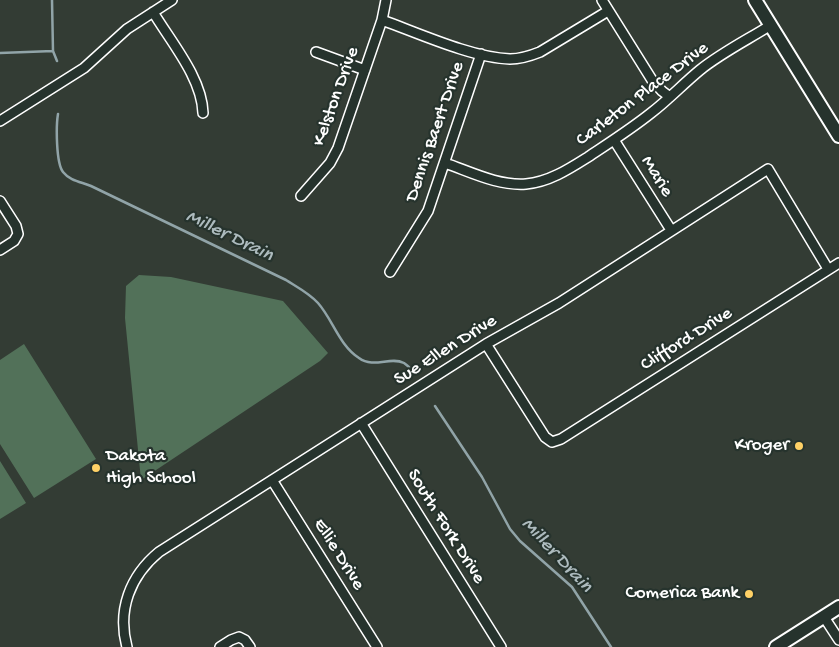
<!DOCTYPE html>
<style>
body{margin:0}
canvas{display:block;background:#333c34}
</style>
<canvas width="839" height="647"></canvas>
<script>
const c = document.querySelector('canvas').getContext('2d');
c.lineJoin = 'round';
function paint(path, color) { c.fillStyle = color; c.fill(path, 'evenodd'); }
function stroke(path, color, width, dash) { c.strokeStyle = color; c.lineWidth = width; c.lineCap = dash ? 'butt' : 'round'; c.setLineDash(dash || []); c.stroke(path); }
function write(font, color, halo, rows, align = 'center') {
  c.font = font + ' "Gochi Hand",sans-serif'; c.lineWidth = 4.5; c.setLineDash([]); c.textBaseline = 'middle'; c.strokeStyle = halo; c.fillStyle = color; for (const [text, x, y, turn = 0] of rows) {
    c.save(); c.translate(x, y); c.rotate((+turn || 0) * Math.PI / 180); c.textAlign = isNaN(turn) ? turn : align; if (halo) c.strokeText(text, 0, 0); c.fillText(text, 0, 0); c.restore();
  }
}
const green = new Path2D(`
 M139,275L171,277L283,301L328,353L320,361L141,480L125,318L126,286Z
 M24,344L96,459L34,498L0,444V360Z
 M0,461L26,503L0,519Z`);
const stream = new Path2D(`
 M52,0L53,51L57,61
 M0,53L53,51
 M58,114C56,126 56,163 63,172C70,181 82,182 91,186L286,280C297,287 309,293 318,303C333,320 339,345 359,358C374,369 390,356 404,363C407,365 410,368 412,370
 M435,406L482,477L510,529L520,541L572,587L611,647`);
const street = new Path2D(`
 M602,0L652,80L662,91L670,97
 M153,12C171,42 202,78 203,113
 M382,20C418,33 473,58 510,59C520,59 530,56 540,52L608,11
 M316,52L365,70
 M0,121L84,68L127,29L172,0
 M614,140L671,230
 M445,163C471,172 498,186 526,184C549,182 569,169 588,157C609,143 631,129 651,113C668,100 683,84 700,70C721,53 747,40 771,25
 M301,196L330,163L338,148L382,20L386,0
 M0,201L16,226L18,234L14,241L0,250
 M390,272L428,211L481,54
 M486,344L545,437L552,442L561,439L839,263
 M361,423L501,647
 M272,480L377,647
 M824,617L839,640
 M127,647C117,610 130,576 159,552L486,344L559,303L768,169L828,269
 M220,647L231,640L239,637L245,640L250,647`);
const secondary = new Path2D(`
 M755,0L839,136
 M776,647L839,607`);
const markers = [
 [799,446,5,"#ffd166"],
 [96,468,5,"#ffd166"],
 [749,594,5,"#ffd166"]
];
const streetNames = [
 ["Carleton Place Drive",643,95,-37],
 ["Kelston Drive",337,97,-70],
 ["Dennis Baert Drive",436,132,-71],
 ["Marie",656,177,58],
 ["Clifford Drive",687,340,-32],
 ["Sue Ellen Drive",446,351,-32],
 ["South Fork Drive",445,527,58],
 ["Ellie Drive",338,555,58]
];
const poiNames = [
 ["Kroger",789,446],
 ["Dakota",106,457,"left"],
 ["High School",106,479,"left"],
 ["Comerica Bank",739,594]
];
const waterNames = [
 ["Miller Drain",229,237,26],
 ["Miller Drain",556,556,47]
];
paint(green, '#527159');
stroke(stream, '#91a4a8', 2.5);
stroke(street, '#fff', 12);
stroke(secondary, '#fff', 16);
stroke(street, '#26332d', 9);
stroke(secondary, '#26332d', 12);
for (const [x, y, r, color] of markers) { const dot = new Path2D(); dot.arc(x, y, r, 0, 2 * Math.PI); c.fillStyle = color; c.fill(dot); stroke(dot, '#26332d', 2); }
write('19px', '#fff', '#26332d', streetNames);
write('19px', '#fff', '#26332d', poiNames, 'right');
write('italic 20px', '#adbbbe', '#26332d', waterNames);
</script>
